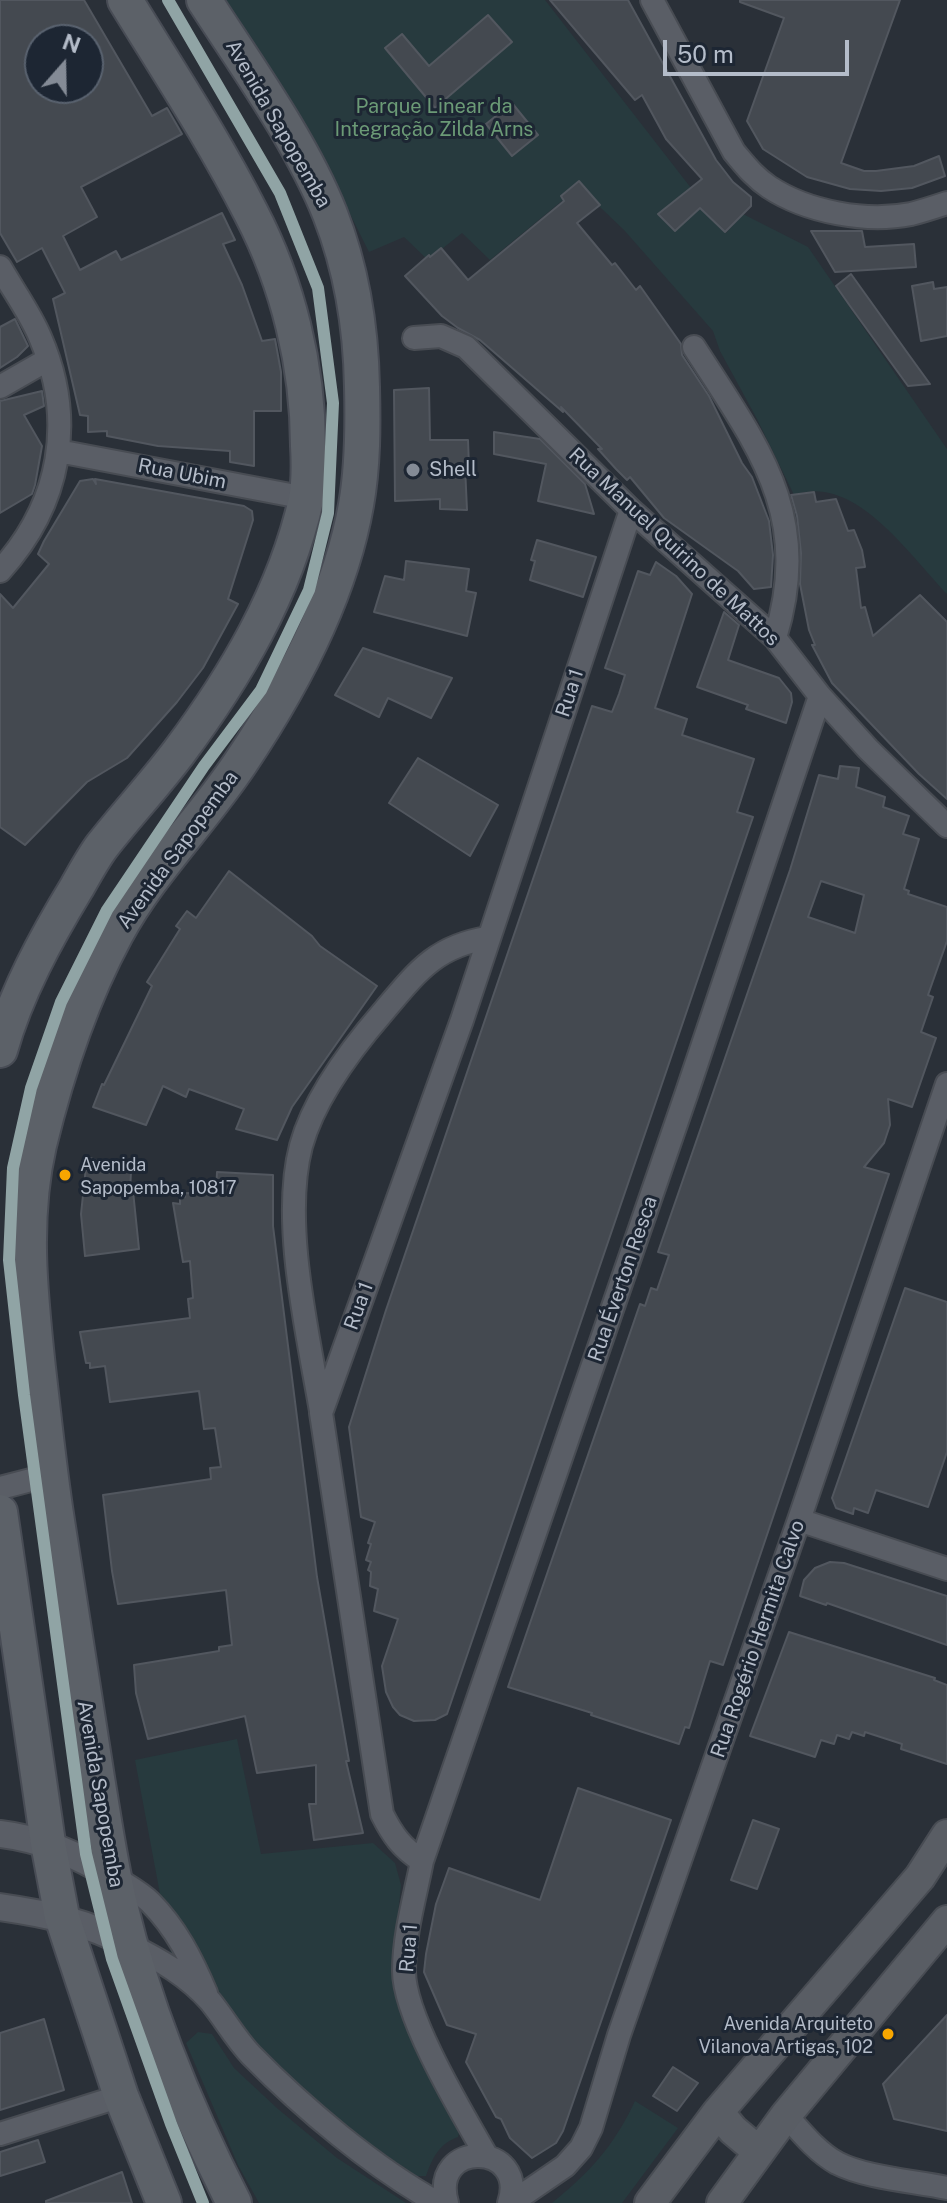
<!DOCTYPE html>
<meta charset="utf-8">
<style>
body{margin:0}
#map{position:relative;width:947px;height:2203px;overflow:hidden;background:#2a3038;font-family:"Public Sans",sans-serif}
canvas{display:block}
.north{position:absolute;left:24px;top:24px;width:80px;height:80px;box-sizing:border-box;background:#1d2633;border:2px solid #59626f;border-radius:50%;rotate:20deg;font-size:22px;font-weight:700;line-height:32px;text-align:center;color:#b4bcc9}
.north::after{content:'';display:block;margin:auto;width:28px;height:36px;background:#848b96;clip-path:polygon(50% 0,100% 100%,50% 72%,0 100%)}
.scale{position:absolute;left:663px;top:40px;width:186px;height:36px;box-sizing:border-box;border:4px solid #b4bcc9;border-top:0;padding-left:10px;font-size:24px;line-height:28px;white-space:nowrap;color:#b4bcc9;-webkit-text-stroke:6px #1d2633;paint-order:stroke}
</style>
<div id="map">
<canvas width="947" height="2203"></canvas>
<div class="north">N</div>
<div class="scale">50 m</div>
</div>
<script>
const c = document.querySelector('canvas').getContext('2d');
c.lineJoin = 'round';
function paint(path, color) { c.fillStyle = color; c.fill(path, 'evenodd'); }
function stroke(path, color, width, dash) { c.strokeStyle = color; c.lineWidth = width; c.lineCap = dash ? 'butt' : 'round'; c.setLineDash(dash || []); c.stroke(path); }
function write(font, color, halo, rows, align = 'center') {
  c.font = font + ' "Public Sans",sans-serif'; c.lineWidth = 6; c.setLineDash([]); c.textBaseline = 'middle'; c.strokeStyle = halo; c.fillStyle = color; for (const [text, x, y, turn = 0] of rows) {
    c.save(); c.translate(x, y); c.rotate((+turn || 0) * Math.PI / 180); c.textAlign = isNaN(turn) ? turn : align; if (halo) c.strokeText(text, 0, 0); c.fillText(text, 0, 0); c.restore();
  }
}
const green = new Path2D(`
 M221,0H545L726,233L743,214L808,247L947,449V594C910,556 855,473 794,495L757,419L720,351L713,331L624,230L579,187L490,260L462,233L428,260L404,237L369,252L327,168Z
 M237,1739L261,1854L373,1843L395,1863L401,1885L392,1972L400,2008L461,2124L458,2137C440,2143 432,2158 426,2176H416L325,2113L174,1969L135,1760Z
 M198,2032L212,2034L234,2068L278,2109L337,2158L406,2203H259L238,2165L186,2043Z
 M635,2101L678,2128L622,2203H552C590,2172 614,2146 635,2101Z`);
const building = new Path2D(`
 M0,0H84L152,116L167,108L182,134L81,187L97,217L63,236L80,270L116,251L121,260L222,213L235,240L223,244L242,285L262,341L275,339L281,372V411H254V466L230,462V451L158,446L107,436V431L88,432V416L80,415L53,299L65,293L42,248L17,262L0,233ZM40,40H88V88H40Z
 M550,0H628L716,160L733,182L751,197V206L725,232L700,208L675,231L658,214L702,179L666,139L642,95L635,100Z
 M740,0H900L841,163L864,171H876L914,166L939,156L945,176L912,188L881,191L850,189L807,177L763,149L747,121L784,18L740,2Z
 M488,15L512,42L435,108L385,48L402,34L429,66Z
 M512,103L538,135L512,156L486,124Z
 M579,181L600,205L577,223L612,265L615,263L636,290L640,286L674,334L681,344L682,355L709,396L742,463L752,477L769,521L773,555L771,587L754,589L738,571L664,518L630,477L627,480L616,469L598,449H602L561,407L563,412L480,340L458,328L442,316L405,276L429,255L430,257L441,248L468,280L564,201L561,196Z
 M811,231H862L865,247L914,244L916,267L835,272Z
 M851,274L909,355L930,384L908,386L850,306L836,286Z
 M933,282L934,289L947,287V336L921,341L912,286Z
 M15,319L28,346L17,357L0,368V327Z
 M429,388L430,440H468L469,466H465L467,510L440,509V499L395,501L394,390Z
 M42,391L44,406L24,415L42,446L35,485L32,494L0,513V401Z
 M494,432L540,439L585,484L594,514L538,501L546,464L494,454Z
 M93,479L96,484L95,479L244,506L252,511L253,520L228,599L238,604L203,668L177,702L127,758L87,782L25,845L0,827V594L13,608L49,564L38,554L44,541L80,481Z
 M814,492L816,502L836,499L848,531L854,530L862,550L865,567L856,568L861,608L865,607L873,636L920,595L947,622V799L919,774L832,683L812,645H815L809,630L800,584L801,553L797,516L791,495Z
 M537,540L596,557L583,597L530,580L535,561L531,560Z
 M406,561L469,569L466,591L476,593L467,636L374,612L385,576L404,580Z
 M656,562L676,576L692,594L655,708L687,719L682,735L754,759L737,812L753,817L447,1714L435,1720L414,1721L400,1715L393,1707L386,1692L382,1666L398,1619L374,1611L378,1589L370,1586L371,1572L368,1570L371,1562L366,1560L371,1544L368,1543L375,1522L361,1517L349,1427L386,1310L592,706L612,712L619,694L625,675L605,668L638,571L650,575Z
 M724,612L739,625L728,660L779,678L791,693L792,702L786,723L746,709L748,705L697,687Z
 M363,648L452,678L431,718L388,698L379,717L335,695Z
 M418,758L498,805L470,856L389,803Z
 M840,766L859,768L856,787L885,797L883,807L909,816L903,834L919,839L904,889L909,891L908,894L947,907V941L928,995L933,997L921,1032L936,1038L912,1107L888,1099L890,1125L884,1143L864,1167L889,1174L723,1665L710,1661L689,1728L685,1727L679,1744L591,1715L592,1713L508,1687L640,1304L645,1306L651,1288L657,1290L669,1255L658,1252L790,870L819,775L838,779ZM821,881L864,895L855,933L808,917Z
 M229,871L312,936L320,946L377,986L292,1107L277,1140L236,1129L244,1109L189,1089L186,1097L163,1086L146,1125L93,1107L102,1084L104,1085L152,986L147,982L180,929L176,926L187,911L196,918Z
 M87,1157L131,1172L130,1191H133L139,1249L85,1256L81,1214Z
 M217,1172L273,1175V1226L317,1577L349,1761H346L363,1833L314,1840L309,1804H316V1765L257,1773L245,1716L148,1739L136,1693L134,1665L219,1651V1647L232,1645L226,1590L118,1604L112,1571L103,1495L211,1479L210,1468L221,1467L215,1428L204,1429L199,1391L110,1402L105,1366L90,1368V1363H86L80,1332L190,1318L188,1299L193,1298L190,1261L183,1262L173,1203L180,1204V1197H185V1193L216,1194Z
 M905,1288L947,1302V1452L928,1507L876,1490L868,1513L854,1508L853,1514L836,1508L832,1498Z
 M830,1562L844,1563L947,1596V1645L827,1603L826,1605L800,1596L804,1580L815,1568Z
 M789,1632L935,1678L934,1680L947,1685V1764L901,1749L902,1744L865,1732L864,1736L852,1732L849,1739L837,1735L834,1744L821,1740L815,1757L750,1736Z
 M578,1788L671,1820L563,2131L556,2143L532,2158L510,2138L501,2119L496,2117L466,2062L476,2034L447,2025L424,1972L426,1954L436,1904L449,1868L540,1900Z
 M753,1820L779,1829L757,1889L731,1880Z
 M947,2015V2131L894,2119L883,2084Z
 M44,2019L64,2090L0,2110V2033Z
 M673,2067L698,2083L677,2111L653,2096Z
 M38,2140L45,2162L0,2176V2152Z
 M122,2172L132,2203H46V2201Z`);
const minor = new Path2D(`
 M652,0L734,152C745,165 754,177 769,187C807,212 866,223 911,214C923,211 935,207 947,203
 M0,267C13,290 30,313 40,337C76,420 61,504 0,571
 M414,338L441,336L466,347L631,510L775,638L820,696L868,749L947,826
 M694,347C758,447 813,514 775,638
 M0,387L47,360
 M58,451L306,498
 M321,1411C308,1334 281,1222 301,1146C314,1098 351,1049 383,1012C416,973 435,946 488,938
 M0,1488L50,1475
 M799,1520L947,1569
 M422,1861L686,1095L820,696
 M114,1877C126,1885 140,1892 150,1902C176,1928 192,1960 206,1993
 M130,1945C160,1960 188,1976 210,2001C224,2018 235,2038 251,2055C303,2108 374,2168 438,2203
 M786,2115C801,2132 817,2152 837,2163C866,2178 914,2181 947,2188
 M0,2134L121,2096
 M486,2155C462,2113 404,2017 404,1971C404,1934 415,1897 422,1861C402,1848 393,1836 382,1814L321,1413L462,1020L631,510
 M447,2203C429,2139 529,2142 509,2203
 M511,2203L565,2166L581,2148L591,2128L619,2035L799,1520L947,1084`);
const tertiary = new Path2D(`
 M0,1834C43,1839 77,1855 114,1877
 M0,1907C49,1914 86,1922 130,1945`);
const secondary = new Path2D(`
 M718,2112L733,2130L758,2151
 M650,2203L718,2112L920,1877L947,1835
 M722,2203L786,2115L947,1921`);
const primary = new Path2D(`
 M204,0C246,65 302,143 330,214C352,270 361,327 362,387C363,426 363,466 356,505C340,596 292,686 241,762C202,821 150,871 116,934C82,997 56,1075 39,1145C22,1219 30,1294 38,1368C44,1419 49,1470 57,1521C70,1606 83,1692 97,1778C104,1820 110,1863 120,1905C144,2006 187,2111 234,2203
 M0,1050C16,993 46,938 77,887C85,873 93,858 102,846C127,814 155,784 179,752C235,677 285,593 306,500C309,483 309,463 308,446C308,366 288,284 251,213C214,140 168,70 125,0
 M0,1512L48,1843L62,1917L121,2096L164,2203`);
const metro1 = new Path2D(`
 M168,0L280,193L318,288L333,403L328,513L309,590L261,690L204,766L107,910L61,1002L31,1088L13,1168L9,1260L24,1395L86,1854L112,1959L171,2124L203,2203`);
const markers = [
 [413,470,8,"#848b96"],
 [65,1175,7,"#f7a600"],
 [888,2034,7,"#f7a600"]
];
const busNames = [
 ["Avenida",80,1165],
 ["Sapopemba, 10817",80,1188],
 ["Avenida Arquiteto",873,2024,"right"],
 ["Vilanova Artigas, 102",873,2047,"right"]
];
const parkNames = [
 ["Parque Linear da",434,107],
 ["Integração Zilda Arns",434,130]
];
const streetNames = [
 ["Avenida Sapopemba",278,124,60],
 ["Rua Ubim",182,474,11],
 ["Rua Manuel Quirino de Mattos",674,547,43],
 ["Rua 1",570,693,-72],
 ["Avenida Sapopemba",178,850,-54],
 ["Rua Éverton Resca",623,1279,-71],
 ["Rua 1",359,1306,-70],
 ["Rua Rogério Hermita Calvo",758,1639,-71],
 ["Avenida Sapopemba",100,1794,80],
 ["Rua 1",409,1948,-85]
];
const poiNames = [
 ["Shell",429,470]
];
paint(green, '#273a3e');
paint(building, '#444950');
stroke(building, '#52575f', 2);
stroke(minor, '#484c53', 26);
stroke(tertiary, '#484c53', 30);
stroke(secondary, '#484c53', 34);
stroke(primary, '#484c55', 38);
stroke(minor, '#5a5e66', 22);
stroke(tertiary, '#5a5e66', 26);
stroke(secondary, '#595d64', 30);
stroke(primary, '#5c6168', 34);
stroke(metro1, '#90a4a5', 12);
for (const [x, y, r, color] of markers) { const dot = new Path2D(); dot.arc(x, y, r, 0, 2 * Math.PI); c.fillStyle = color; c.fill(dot); stroke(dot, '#1d2633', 3); }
write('18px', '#b4bcc9', '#1d2633', busNames, 'left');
write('20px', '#6b9a76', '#1d2633', parkNames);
write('20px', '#b4bcc9', '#1d2633', streetNames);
write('20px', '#b4bcc9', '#1d2633', poiNames, 'left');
</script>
